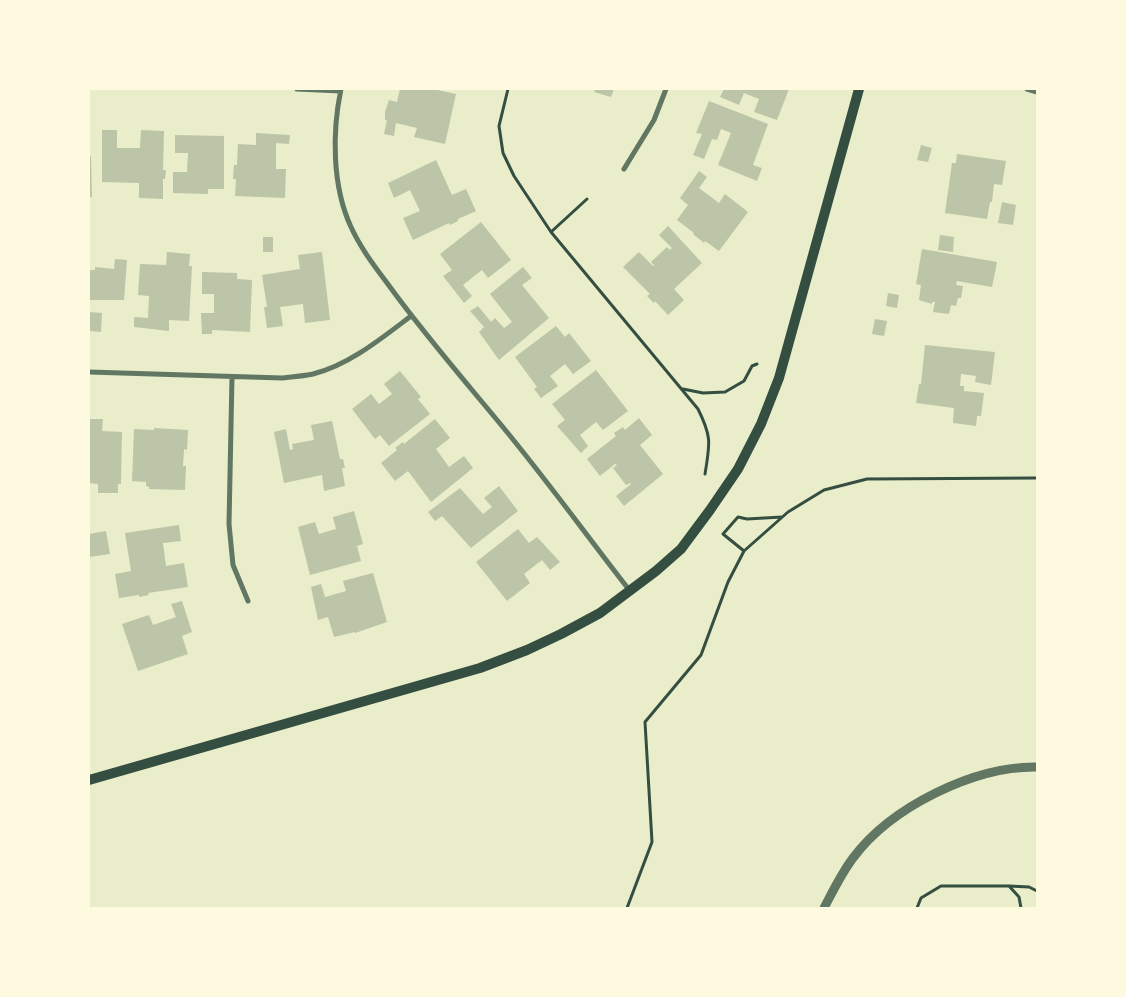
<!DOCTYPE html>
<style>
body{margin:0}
#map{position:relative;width:1126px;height:997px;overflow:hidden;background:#e9edc9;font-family:Quicksand,sans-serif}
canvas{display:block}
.frame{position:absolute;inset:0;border:90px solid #fefae0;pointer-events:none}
</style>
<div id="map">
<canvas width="1126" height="997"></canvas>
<div class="frame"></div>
</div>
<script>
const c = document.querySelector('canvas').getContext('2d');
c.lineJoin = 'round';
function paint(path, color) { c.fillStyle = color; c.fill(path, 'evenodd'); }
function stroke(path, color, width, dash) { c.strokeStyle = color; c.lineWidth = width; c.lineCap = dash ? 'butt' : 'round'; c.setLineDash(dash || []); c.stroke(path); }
const building = new Path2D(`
 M400,89H433L456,94L445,144L414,137L417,128L396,123L394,136L384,134L387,120H385V112L389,100L397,102Z
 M595,89H614L611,97L594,92Z
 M724,89H789L777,120L754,112L759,99L744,93L739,105L720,97Z
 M709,101L768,124L753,165L762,168L757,181L718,165L731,133L721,129L717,140L712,139L704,159L693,155L702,134L696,133Z
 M102,130H117V148H140L141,130L164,131L163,170H166L165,179H163V199L139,198V183L102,182Z
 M256,133L290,135L289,144L276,143V169H286L285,198L235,196L236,179H233L234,165H237L238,144L256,145Z
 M175,135L224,136V189H208V194L173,193V172H187L188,153H175Z
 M921,145L932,148L928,162L917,160Z
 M957,154L1006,161L1002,185L994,184L992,202H990L987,219L945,213L952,163H956Z
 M91,156L92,197H89V157Z
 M436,160L452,195L466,189L476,211L458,219V221L450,225L449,223L413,240L403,218L420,211L410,190L394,198L388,183Z
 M699,171L707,177L699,188L719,203L725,194L748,212L719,251L705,241L704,243L693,234L694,233L677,220L688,205L680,198Z
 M1002,202L1016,205L1013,225L998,223Z
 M481,222L511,260L488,278L482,270L463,285L472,296L464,303L443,276L452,270L440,254Z
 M668,226L702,263L674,289L684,300L668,315L655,301L654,303L647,296L650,294L623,267L639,252L653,266L654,265L651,262L667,247L670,250L672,248L659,235Z
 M940,235L954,237L953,252L938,250Z
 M263,237H273V252H263Z
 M922,249L997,262L992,287L957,281L956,285L963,286L961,298H958L956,306L951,305L949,314L933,312L935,302H932V304L919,300L921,285L916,284Z
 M167,252L190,254L189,266H192L189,321L169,320V331L134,327V317L148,318L149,296L138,295L140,264L166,265Z
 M322,252L330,320L305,323L303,304L280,307L283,326L267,328L264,307H267L262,275L300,269L298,255Z
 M115,259L127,260L124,300H89V270H95V267L114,269Z
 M523,267L532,278L522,285L549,318L499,360L479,332L484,327L470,311L478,306L491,322L495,318L504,328L512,322L490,294Z
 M202,272L237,273V279L252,280L250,332L212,330V334H202L201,313H214V294H202Z
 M888,293L899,295L897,308L886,306Z
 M89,312L102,313L101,332L89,331Z
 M875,319L887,321L884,336L872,334Z
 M556,326L565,337L569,333L591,361L573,374L565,364L550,376L558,386L541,398L534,389L537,387L515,357Z
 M925,345L995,352L991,385L975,382L976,376L961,374L960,386H964V391L984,393L981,416H977L976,426L953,423L954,408L916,403L919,384H921Z
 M596,370L628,411L603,430L596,422L580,435L588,446L581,453L557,426L565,420L552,404Z
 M400,371L421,397L418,399L430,414L389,446L380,435L375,439L352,409L371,394L379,404L392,394L384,384Z
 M639,418L652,435L640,445L663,474L624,506L616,496L631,484L630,483L626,485L613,468L617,465L615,464L600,476L587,459L616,436L614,433L623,427L625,430Z
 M89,419H103L102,431L122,432L121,484H118V493H98V484L89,483Z
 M435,419L450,438L436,449L449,467L464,456L473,468L431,502L408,471L395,481L381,463L397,450L395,448L403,442L404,444Z
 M332,421L340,459H343L345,468H342L345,486L324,491L322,475L284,483L274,432L286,429L290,450L293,449L292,444L314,440L311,425Z
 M154,428L188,430L187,450L184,449L183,466H186L185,490L149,489V487L146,486V482L132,481L134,429L154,430Z
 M499,486L518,511L471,548L442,516L435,521L428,512L460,488L483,514L492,507L484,498Z
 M354,511L363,544L357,546L361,561L310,575L298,527L315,522L319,534L336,529L333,517Z
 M179,525L181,541L163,543L166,566L184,563L188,587L148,593L149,595L139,597V595L119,598L115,574L131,571L125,533Z
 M518,529L529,543L537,537L560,562L550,570L542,560L524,574L530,583L507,601L476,562Z
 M106,531L110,554L89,557V534Z
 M373,573L387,622L355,633V632L334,637L328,617L318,620L311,587L321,584L325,597L346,591L343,581Z
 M182,601L192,632L182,636L188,654L138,671L122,624L149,615L153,625L176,617L171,604Z`);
const path = new Path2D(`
 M508,89L499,126L503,153L514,176L551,232L698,409C712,437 710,443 705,474
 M551,232L587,199
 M683,389L703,393L725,392L744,381L752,366L757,364
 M744,551L723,534L738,517L747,519L782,517
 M1009,886L1029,887L1037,891
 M627,908L652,842L645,722L701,655L728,582L744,551L788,512L824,490L867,479L1037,478
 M917,908L921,898L941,886H1009L1019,897L1021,908`);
const minor = new Path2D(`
 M297,89L340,91
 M341,89C332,132 332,186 351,227C361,249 376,268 390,287C425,335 464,380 502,426C546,479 587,536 630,591
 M1027,89L1037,92
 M624,169L654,120L666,89
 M89,372L282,378C292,377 303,376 313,374C349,365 382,338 411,316
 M232,377L229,524L233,565L248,601`);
const tertiary = new Path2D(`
 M824,908C833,891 841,874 853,858C891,807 974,766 1037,767`);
const secondary = new Path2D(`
 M89,780L480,668L527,650L561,634L600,613L656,571L681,549L710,510L738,469L761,424L779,378L859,89`);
paint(building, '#bcc5a7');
stroke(path, '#344e41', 3);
stroke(minor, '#617663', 5);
stroke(tertiary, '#617663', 9);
stroke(secondary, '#344e41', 10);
</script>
